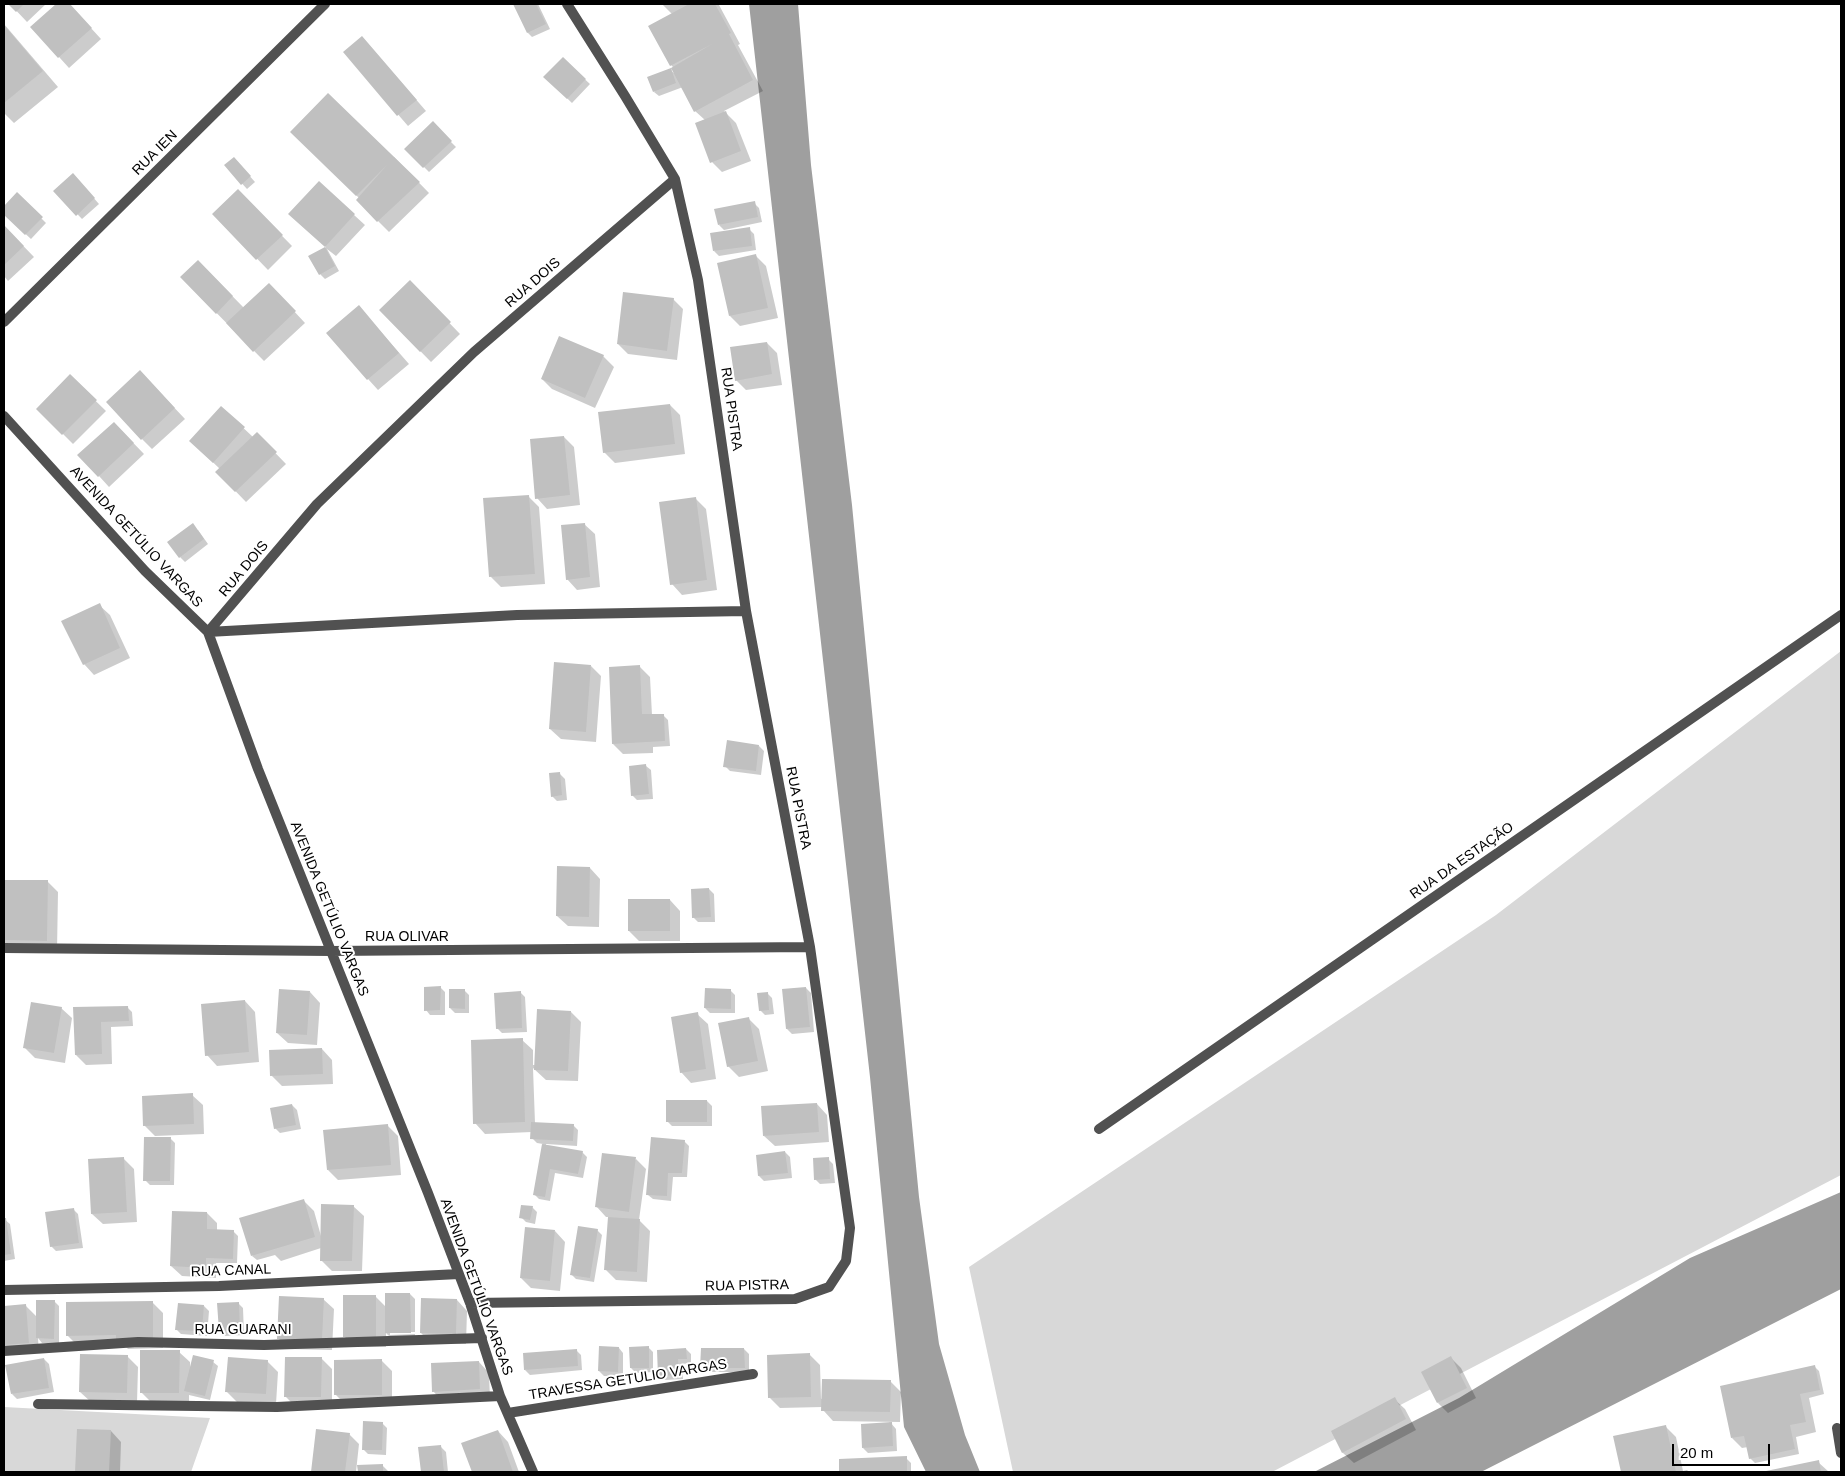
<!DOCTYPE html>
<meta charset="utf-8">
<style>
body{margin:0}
#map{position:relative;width:1845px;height:1476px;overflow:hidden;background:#fff;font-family:Helvetica,sans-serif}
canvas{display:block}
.frame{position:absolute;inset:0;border:5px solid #000;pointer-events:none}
.scale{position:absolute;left:1672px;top:1444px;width:98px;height:22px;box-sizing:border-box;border:2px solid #000;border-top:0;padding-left:6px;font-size:15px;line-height:18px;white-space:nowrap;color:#000;-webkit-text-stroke:4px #fff;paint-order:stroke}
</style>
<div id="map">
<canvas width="1845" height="1476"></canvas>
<div class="frame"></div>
<div class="scale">20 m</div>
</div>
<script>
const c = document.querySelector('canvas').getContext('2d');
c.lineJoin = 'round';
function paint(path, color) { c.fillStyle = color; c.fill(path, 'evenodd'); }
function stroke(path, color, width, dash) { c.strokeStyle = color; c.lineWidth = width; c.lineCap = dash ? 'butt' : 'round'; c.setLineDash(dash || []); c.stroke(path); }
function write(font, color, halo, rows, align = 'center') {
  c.font = font + ' Helvetica,sans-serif'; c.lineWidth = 4; c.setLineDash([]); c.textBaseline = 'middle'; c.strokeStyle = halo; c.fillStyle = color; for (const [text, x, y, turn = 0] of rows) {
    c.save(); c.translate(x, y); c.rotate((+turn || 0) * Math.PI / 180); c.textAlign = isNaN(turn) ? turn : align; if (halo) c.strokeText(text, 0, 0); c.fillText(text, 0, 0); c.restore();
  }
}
const green = new Path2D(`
 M1841,651V1175L1272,1472H1013L969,1267L1496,915Z
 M4,1407L210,1418L191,1472H4Z`);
const water = new Path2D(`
 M749,4H798L811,165L852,505L919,1197L939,1344L965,1435L980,1472H926L904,1427L870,1077Z
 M1841,1192V1289L1481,1472H1314L1459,1398L1690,1258Z`);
const shadow = new Path2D(`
 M10,4H46L27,22Z
 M58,4H69L101,39L69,68L32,27Z
 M514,4H538L550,29L532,37L528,33Z
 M662,4L719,5L740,44L738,45L763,91L724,111L736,123L751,161L722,172L712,162L705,120L695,111L683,87L659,96L654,92L670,70L674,73V68L671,65L672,14Z
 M4,24L58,87L14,123L4,113Z
 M362,37L426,111L408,126L344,52Z
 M563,59L590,84L572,103L545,77Z
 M432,123L456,147L429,172L406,149Z
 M308,148L394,157L429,193L389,232L357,200L359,198Z
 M239,164L255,182L247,189L226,166Z
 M78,180L99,204L82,219L55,191Z
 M319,183L365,225L336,256L327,249L339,271L325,279L320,274L310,257L326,247L300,224Z
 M238,191L292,246L268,270L214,214Z
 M17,194L46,223L31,239L4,214V208Z
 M754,203L759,208L762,222L724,230L719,225Z
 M4,226L34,257L8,281L4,276Z
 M749,229L754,234L756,250L719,256L714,251Z
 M756,256L766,266L778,318L740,326L730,316Z
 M198,261L244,308L279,295L305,323L264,361L181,277Z
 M410,282L460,334L431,362L380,310Z
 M673,299L683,309L677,360L628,354L618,344Z
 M359,307L409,364L378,390L368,379Z
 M767,343L777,353L782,385L746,390L736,380Z
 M603,356L614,367L595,408L552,389L542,379Z
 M70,376L106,411L73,444L38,409Z
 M150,382L185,419L152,449L142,439Z
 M670,405L680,415L685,454L615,463L604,452Z
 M222,408L253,437L257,434L286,464L246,502L217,472L220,469L201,451Z
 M114,423L144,454L109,487L99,476Z
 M564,437L574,447L580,505L547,509L537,498Z
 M528,496L539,507L545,584L501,587L491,577Z
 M695,498L706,509L717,590L682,595L672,584Z
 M584,524L595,534L600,587L577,590L567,579Z
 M198,530L208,544L185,562L180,557Z
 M99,605L110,615L130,658L94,675L84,664Z
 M591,666L601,676L596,742L561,739L550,729Z
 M640,667L650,677L652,715H663L668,720L670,746L653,747V753L623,754L613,744Z
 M759,746L764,751L761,775L730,771L725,766Z
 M646,766L651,770L653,799L637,800L632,795Z
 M560,774L565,779L567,800L557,801L552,796Z
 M590,868L600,879L599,927L568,926L557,916Z
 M4,881H47L58,892L57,951L4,950Z
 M709,889L714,894L715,922H698L693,917Z
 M670,900L680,911V941H639L629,931Z
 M440,987L445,992V1015H430L426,1010Z
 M806,988L811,993L814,1032L792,1034L787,1029Z
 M464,990L469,995V1013H455L450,1008Z
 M730,990L735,995V1013H710L705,1008Z
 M310,992L320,1003L317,1045L288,1043L277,1033Z
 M520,992L525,997L527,1032L502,1033L497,1028Z
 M768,994L772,998L774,1014L765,1015L760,1010Z
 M245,1001L255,1012L259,1062L217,1066L207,1055Z
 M127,1007L132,1012L133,1026L111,1027L112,1064L86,1065L76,1055L75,1009Z
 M61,1008L72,1018L65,1063L35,1058L25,1048Z
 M571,1012L581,1022L578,1081L546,1080L533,1068L535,1123L573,1125L578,1130L577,1146L546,1144V1146L582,1152L587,1157L583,1178L555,1173L550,1201L539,1199L534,1194L543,1144L537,1143L532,1138V1132L485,1134L475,1123L522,1040L533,1050V1065H535Z
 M697,1014L708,1024L716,1079L691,1083L681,1072Z
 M748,1018L759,1029L768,1071L739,1077L728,1066Z
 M322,1049L332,1060L333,1084L282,1086L271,1075Z
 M192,1095L203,1105L204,1134L155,1136L144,1125Z
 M707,1101L712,1106V1126H672L667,1121Z
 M817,1104L827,1115L829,1142L775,1146L764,1136Z
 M292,1105L297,1110L301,1129L280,1133L275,1128Z
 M387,1125L398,1136L401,1175L338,1180L328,1170Z
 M170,1138L175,1143L174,1185H150L145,1180Z
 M684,1141L689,1146L687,1177H673L671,1201L653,1199L648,1195Z
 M785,1152L790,1157L792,1178L764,1181L759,1176L757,1156Z
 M123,1158L134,1169L137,1222L103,1224L92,1214Z
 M636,1159L646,1169L639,1220L650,1231L647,1282L616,1280L606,1270L609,1217H606L596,1206Z
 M828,1159L833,1164L835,1183L820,1184L815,1179Z
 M303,1200L314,1211L321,1236L353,1206L364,1216L362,1271H332L321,1260V1248L281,1261L275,1255L257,1260L252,1256Z
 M532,1207L537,1212L535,1224L526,1222L521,1217Z
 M73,1209L78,1214L83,1248L56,1251L51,1246Z
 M207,1213L217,1223V1231H233L238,1236L237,1263H216V1278L182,1276L171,1266Z
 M4,1219L10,1224L15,1259L4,1261Z
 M597,1230L602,1235L594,1282L576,1279L571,1274Z
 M555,1231L565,1242L560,1291L531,1288L521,1278Z
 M410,1294L415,1299V1332H390V1335L415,1334V1337L391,1338L386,1333V1347H355L344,1336L376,1297L386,1307Z
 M323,1299L334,1309L332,1350L289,1349L278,1338Z
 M457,1300L467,1311L466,1344L431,1343L421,1333Z
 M54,1301L59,1306V1343H42L38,1338L39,1353H4V1307L26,1306L37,1317Z
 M152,1302L163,1313V1348L128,1349L124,1345L78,1346L67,1335Z
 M238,1303L243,1308L244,1335L225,1336L220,1331Z
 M204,1306L209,1311L207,1336L181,1334L176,1329Z
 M648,1347L653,1352V1372L636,1373L631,1368Z
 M619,1348L623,1353V1377L604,1376L599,1371Z
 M686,1349L691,1354V1363L682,1364L683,1379L665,1380L660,1375Z
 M744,1349L749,1354V1372H706L701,1367Z
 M576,1350L581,1355L582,1370L530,1375L525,1370Z
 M179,1352L190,1362V1370L213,1362L218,1366L210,1400L189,1395V1403H152L141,1392Z
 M809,1354L820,1365L821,1399L891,1382L901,1392L900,1422L833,1421L823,1410V1407L780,1408L769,1397Z
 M127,1356L138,1367L137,1403L91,1402L80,1392Z
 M321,1358L332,1369V1407H296L285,1396Z
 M1451,1358L1461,1368L1476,1398L1448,1413L1438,1403Z
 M44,1359L49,1364L54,1392L17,1399L12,1394Z
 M267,1361L278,1372L276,1404L237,1402L226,1391Z
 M382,1361L392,1371V1405H346L335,1394Z
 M479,1362L489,1373L490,1399L443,1402L433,1391Z
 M1814,1366L1819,1371L1824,1394L1809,1398L1816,1432L1796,1437L1799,1454L1755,1463L1750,1458L1748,1447L1742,1448L1732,1438Z
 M1394,1399L1405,1409L1416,1430L1354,1463L1343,1453L1332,1432Z
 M890,1422L896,1429L897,1451L868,1453L863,1448Z
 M382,1423L387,1428L386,1455L368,1454L363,1449Z
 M1665,1426L1676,1437L1683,1471L1687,1470L1689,1472H1622L1615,1437Z
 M78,1430L111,1431L121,1442L120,1472H77Z
 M318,1431L349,1434L359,1444L356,1472H313Z
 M498,1431L508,1442L519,1472H473L463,1444Z
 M441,1447L446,1452L448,1472H422L420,1448Z
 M906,1458L911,1463V1472H841L840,1460Z
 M1818,1462L1829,1472H1768Z
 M382,1465L389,1472H359V1466Z`);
const building = new Path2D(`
 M8,4H24L16,12Z
 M56,4H70L92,28L58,58L30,27Z
 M513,4H536L546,24L527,33Z
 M689,4H715L731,33L729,34L753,80L694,112L671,68L712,44L670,66L648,26Z
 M4,25L43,71L4,103Z
 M362,36L417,100L397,116L343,52Z
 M563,57L586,79L567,99L543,77Z
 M671,68L676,83L653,92L647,77Z
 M328,93L420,182L377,222L356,200L387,165L356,196L290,132Z
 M726,111L741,151L710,163L695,123Z
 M433,121L452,141L423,168L404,149Z
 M234,157L251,176L241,185L224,165Z
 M73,173L95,198L76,216L53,191Z
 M319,181L355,214L325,247L288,214Z
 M238,189L283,235L256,260L212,214Z
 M17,192L43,217L25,235L4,215V206Z
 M755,201L758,217L718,225L714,209Z
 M4,225L24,246L4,265Z
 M750,227L752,246L713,251L710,233Z
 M325,247L335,266L319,275L308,256Z
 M756,254L768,308L729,316L717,263Z
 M198,260L233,296L216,314L180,277Z
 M410,280L451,322L420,352L379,310Z
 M269,283L296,311L253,352L226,323Z
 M623,292L674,298L667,351L617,344Z
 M359,305L399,353L367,380L326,333Z
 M559,336L604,355L585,398L541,379Z
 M767,342L772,374L735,381L730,347Z
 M140,370L175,408L141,440L106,402Z
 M70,374L97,400L62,435L36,409Z
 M670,404L675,444L603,453L598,412Z
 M221,406L245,427L213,463L189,441Z
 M114,422L134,443L98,477L77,455Z
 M257,432L277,452L235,492L215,472Z
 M564,436L570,495L535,499L530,439Z
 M529,495L535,574L489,577L483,498Z
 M696,497L707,580L670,585L659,502Z
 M193,523L204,539L179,558L167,542Z
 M585,523L590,577L566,580L561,525Z
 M100,603L120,648L83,665L61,621Z
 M554,662L591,665L586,732L549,729Z
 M640,665L642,714H664L665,741L612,744L609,667Z
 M727,740L759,745L756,771L723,767Z
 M646,764L649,794L631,796L629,766Z
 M560,772L562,795L551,797L549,773Z
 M557,866L590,867L589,917L556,916Z
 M4,880H48L47,941L4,940Z
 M709,888L711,917L692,918L691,889Z
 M628,899H670V931H628Z
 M441,986L440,1010L424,1011V987Z
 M806,987L810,1027L786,1029L782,989Z
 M705,988L731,989V1009L704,1008Z
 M279,989L310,991L307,1035L276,1033Z
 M449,989H465V1009L449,1008Z
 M521,991L522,1028L496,1029L494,993Z
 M768,992L769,1010L759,1011L757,993Z
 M245,1000L249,1052L205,1056L201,1004Z
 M31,1002L62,1007L54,1053L23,1048Z
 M128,1006L129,1021L101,1022L102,1054L75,1055L73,1007Z
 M537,1009L571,1011L568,1071L534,1070Z
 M698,1012L706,1069L680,1073L671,1017Z
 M749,1017L758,1061L727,1067L718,1023Z
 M523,1038L525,1122L473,1124L471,1040Z
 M322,1048L323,1074L270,1076L269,1050Z
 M193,1093L194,1124L143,1126L142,1096Z
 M666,1100H707V1122H666Z
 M817,1103L819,1132L763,1136L761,1106Z
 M292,1104L296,1125L274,1129L270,1108Z
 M531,1122L574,1124L573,1141L530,1139Z
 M388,1124L391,1165L327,1170L323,1130Z
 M144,1137H171L170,1181H143Z
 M651,1137L685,1140L682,1173H668L667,1196L646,1195Z
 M542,1144L583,1151L578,1174L550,1169L545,1197L533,1195Z
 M785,1151L788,1173L758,1176L756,1155Z
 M602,1153L636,1157L629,1212L595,1207Z
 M124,1157L127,1212L91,1214L88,1159Z
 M829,1157L830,1179L814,1180L813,1158Z
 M304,1199L315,1237L251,1256L239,1218Z
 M321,1204L354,1205L352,1261H320Z
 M521,1205L533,1206L530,1220L519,1218Z
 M74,1208L79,1243L50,1247L45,1212Z
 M172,1211L207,1212V1229L234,1230L233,1259L206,1258V1268L170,1266Z
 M608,1217L640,1219L637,1272L604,1270Z
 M4,1218H6L11,1254L4,1255Z
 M578,1226L598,1229L590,1278L570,1275Z
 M525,1227L555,1230L550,1281L520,1278Z
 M385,1293H410L411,1333H385Z
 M343,1295H376V1337H343Z
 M279,1296L324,1298L322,1340L277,1339Z
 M421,1298L457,1299L456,1334L420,1333Z
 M36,1300H55L54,1339L36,1338Z
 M153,1301V1338L116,1339V1335L66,1336V1302Z
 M239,1302L240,1330L219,1331L217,1303Z
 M178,1303L204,1305L202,1331L175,1330Z
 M26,1304L29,1343L4,1345V1306Z
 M599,1346L619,1347L618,1372L598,1371Z
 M649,1346V1368H630L629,1347Z
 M686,1348L687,1359H678L679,1375L658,1376L657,1350Z
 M701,1348H744L745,1368H700Z
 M577,1349L578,1366L524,1370L523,1353Z
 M140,1350H180L179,1393H140Z
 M810,1353L811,1397L768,1398L767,1355Z
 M80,1354L128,1355L127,1393L79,1392Z
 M193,1355L214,1360L205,1396L184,1391Z
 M1451,1356L1467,1388L1437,1403L1421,1372Z
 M228,1357L268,1360L266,1394L225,1392Z
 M285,1357H322L321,1397H284Z
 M44,1358L49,1388L11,1394L5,1365Z
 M382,1359V1395H334V1360Z
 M479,1361L480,1389L432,1392L431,1363Z
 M1815,1365L1820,1390L1800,1394L1806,1422L1790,1425L1795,1449L1749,1459L1744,1436L1731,1438L1720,1386Z
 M822,1379L891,1380L890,1412L821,1411Z
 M1395,1397L1406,1419L1342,1453L1331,1431Z
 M363,1421L383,1422L382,1450H362Z
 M892,1422L893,1446L862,1448L861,1424Z
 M1666,1425L1676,1472H1621L1613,1436Z
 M77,1429L111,1430L109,1472H75Z
 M316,1429L350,1433L345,1472H311Z
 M498,1430L513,1472H472L461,1443Z
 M441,1445L444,1472H421L418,1447Z
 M907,1456V1472H839V1459Z
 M1819,1460L1821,1472H1766V1471Z
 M383,1464V1472H358L357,1465Z`);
const minor = new Path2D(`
 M4,322L325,4
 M4,416L145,571L208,632L258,769L428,1193L470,1303L500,1396L533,1472
 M208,632L317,504L474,352L675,179
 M208,632L517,615L746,611
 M4,948L331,951L810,947
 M1099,1129L1841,615
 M4,1290L219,1286L459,1274
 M470,1303L795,1299L829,1287L846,1261L850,1228L810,947L746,611L698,280L675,179L625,96L567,4
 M4,1351L138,1342L264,1345L482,1338
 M38,1404L277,1407L500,1396
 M508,1413L753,1374
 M1837,1428L1841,1453`);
const streetNames = [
 ["RUA IEN",155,153,-45],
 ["RUA DOIS",533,283,-41],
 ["RUA PISTRA",731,409,82],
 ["AVENIDA GETÚLIO VARGAS",136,537,47],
 ["RUA DOIS",244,569,-50],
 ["RUA PISTRA",798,808,79],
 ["RUA DA ESTAÇÃO",1462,861,-35],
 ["AVENIDA GETÚLIO VARGAS",329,909,68],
 ["RUA OLIVAR",407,937],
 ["RUA CANAL",231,1271,-2],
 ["RUA PISTRA",747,1286,-1],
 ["AVENIDA GETÚLIO VARGAS",476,1287,70],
 ["RUA GUARANI",243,1330],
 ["TRAVESSA GETULIO VARGAS",628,1380,-9]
];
paint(green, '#d8d8d8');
paint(water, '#9f9f9f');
paint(shadow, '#0003');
paint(building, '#c0c0c0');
stroke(minor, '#515151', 10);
write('14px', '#000', '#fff', streetNames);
</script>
